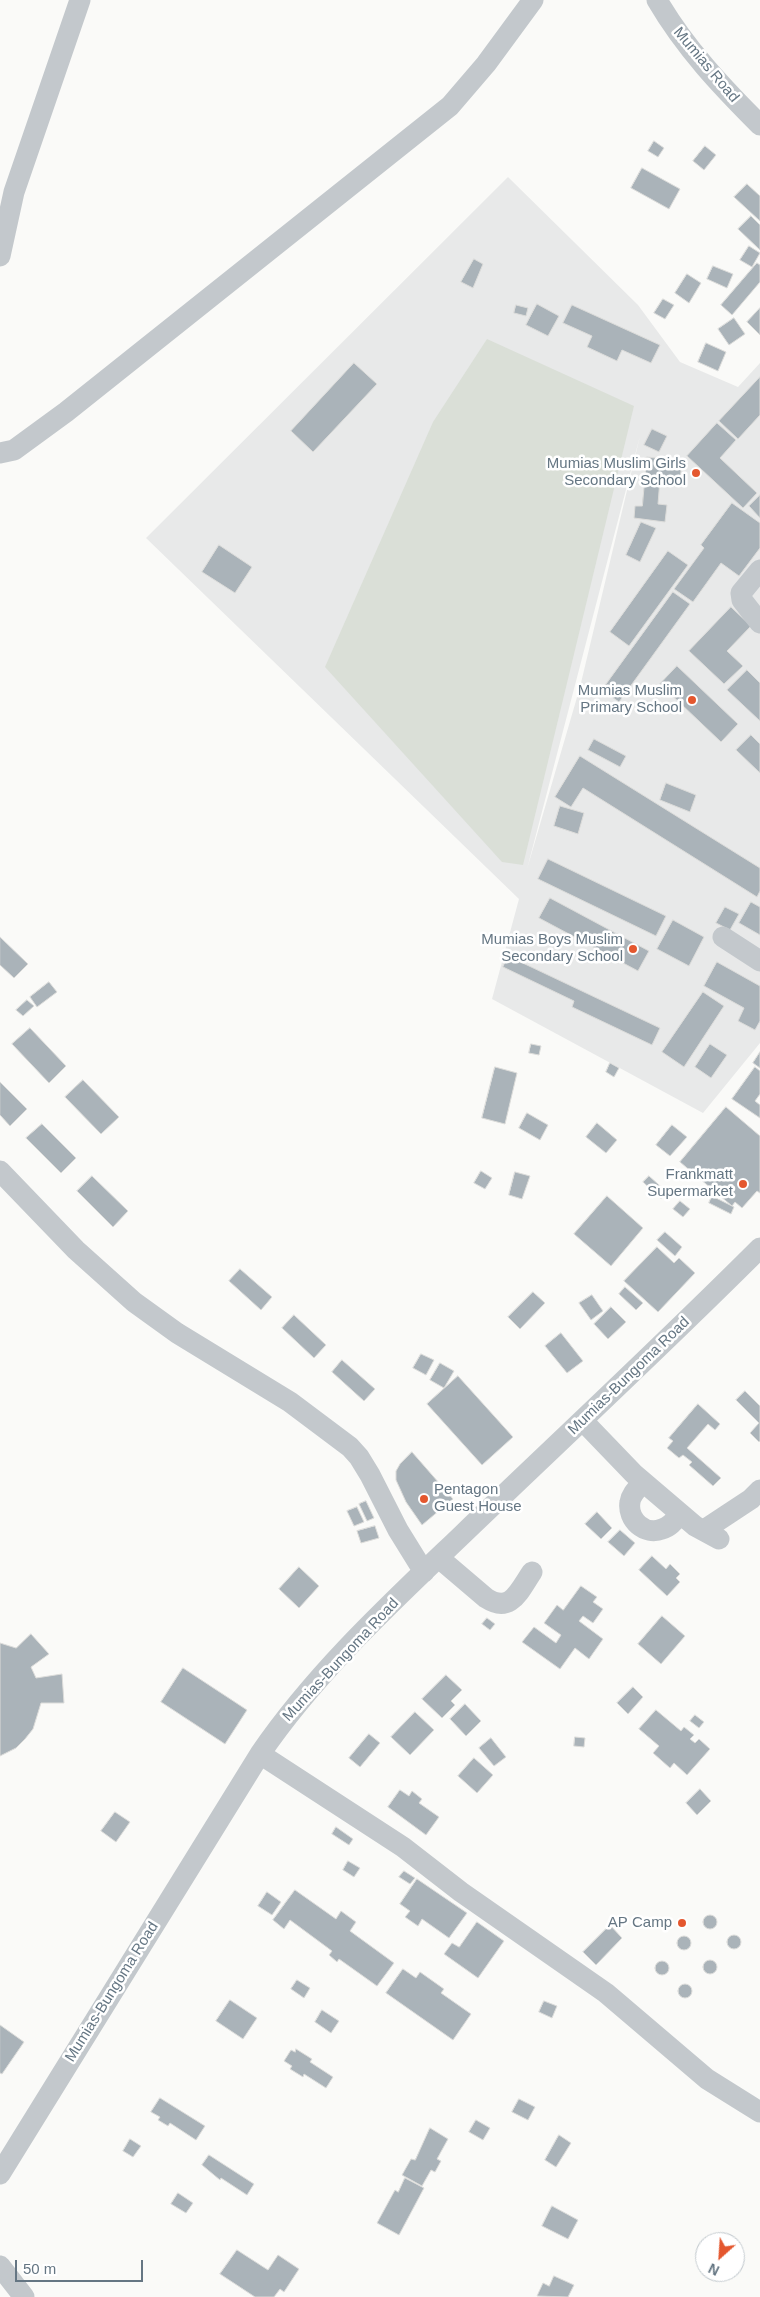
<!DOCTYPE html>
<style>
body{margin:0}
#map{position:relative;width:760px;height:2297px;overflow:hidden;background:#fafaf8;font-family:Arial,sans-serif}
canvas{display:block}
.north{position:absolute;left:695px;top:2232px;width:50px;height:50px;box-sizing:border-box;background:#fff;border:1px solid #c1c8cd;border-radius:50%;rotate:206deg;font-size:14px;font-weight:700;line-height:20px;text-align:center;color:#657683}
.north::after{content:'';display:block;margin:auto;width:18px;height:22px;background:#e4572e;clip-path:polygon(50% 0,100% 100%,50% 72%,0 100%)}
.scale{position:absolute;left:15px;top:2260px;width:128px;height:22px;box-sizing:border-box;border:2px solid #657683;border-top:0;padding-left:6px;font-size:15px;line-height:18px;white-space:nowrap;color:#657683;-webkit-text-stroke:4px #fff;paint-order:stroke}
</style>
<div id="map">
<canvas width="760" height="2297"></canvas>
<div class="north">N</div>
<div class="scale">50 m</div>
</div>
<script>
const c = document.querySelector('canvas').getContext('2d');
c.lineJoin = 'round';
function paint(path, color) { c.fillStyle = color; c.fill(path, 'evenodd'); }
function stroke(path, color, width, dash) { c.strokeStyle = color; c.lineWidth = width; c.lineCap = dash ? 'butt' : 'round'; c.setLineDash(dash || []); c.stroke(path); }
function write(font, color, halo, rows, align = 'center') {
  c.font = font + ' Arial,sans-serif'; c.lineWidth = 5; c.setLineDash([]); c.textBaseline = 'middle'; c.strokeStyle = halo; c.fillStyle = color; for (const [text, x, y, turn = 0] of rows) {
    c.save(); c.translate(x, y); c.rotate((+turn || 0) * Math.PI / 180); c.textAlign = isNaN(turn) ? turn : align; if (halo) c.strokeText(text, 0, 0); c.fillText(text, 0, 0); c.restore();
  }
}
const built = new Path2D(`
 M508,177L638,305L680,362L738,387L760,363V1043L703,1113L492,999L519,899L146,538ZM640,436L580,687L527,869Z`);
const green = new Path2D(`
 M487,339L634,406L523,865L502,862L325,667L433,422Z`);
const building = new Path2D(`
 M654,141L664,148L658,157L648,151Z
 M705,146L716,155L704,170L693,161Z
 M642,168L680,189L669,209L631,188Z
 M747,184L760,196V221L734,197Z
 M751,216L760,225V250L738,229Z
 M749,246L760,253L752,267L740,260Z
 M474,259L483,264L473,288L461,282Z
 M757,263L760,265V282L732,315L721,305Z
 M713,266L733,274L727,288L707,279Z
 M687,274L701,283L689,303L675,293Z
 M663,299L674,305L665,319L654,313Z
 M537,304L559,316L548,336L526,325Z
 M516,305L528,308L526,316L514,313Z
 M572,305L660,345L651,363L622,350L617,361L587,347L592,336L563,323Z
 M760,308V335L747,322Z
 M734,318L745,334L729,345L718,329Z
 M706,343L726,352L718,371L698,362Z
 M354,363L377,384L313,452L291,431Z
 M760,377V415L738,439L719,421Z
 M717,423L736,440L720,458L757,493L743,508L687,456Z
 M652,429L667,436L659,452L644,445Z
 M647,457L682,461L680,481L660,479L658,504L667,505L665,522L634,518L635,506H642Z
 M760,495V518L749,506Z
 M732,503L760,523V548L739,576L721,563L693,602L674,589L704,548L701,545Z
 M641,522L656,528L640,562L626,555Z
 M219,545L252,567L235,593L202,572Z
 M668,551L688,565L629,646L610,632Z
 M673,592L690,604L619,702L602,690Z
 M731,607L751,626L727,651L743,666L724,684L689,651Z
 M677,666L738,724L721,742L660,684Z
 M747,670L760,683V721L727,690Z
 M751,735L760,744V773L736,750Z
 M594,739L626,756L620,767L588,750Z
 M580,756L760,868V891L757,897L583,788L571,807L555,797Z
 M666,783L696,795L690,812L660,800Z
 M560,806L584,813L578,834L554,826Z
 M548,859L666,916L656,936L538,879Z
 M550,898L649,951L638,971L539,918Z
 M751,902L760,907V935L739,923Z
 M725,907L739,914L730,930L716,923Z
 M673,920L704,937L689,966L657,949Z
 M0,937L28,964L14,978L0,965Z
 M508,956L660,1028L652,1045L572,1007L574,1001L503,967Z
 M717,962L760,986V1021L755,1030L738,1021L744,1008L704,986Z
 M49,982L57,992L37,1007L30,997Z
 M703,992L724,1006L684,1067L662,1052Z
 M27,1000L34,1006L23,1016L16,1010Z
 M30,1028L66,1066L49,1083L12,1044Z
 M531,1044L541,1046L539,1055L529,1053Z
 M710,1044L727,1055L711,1078L695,1067Z
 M760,1052V1068L753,1063Z
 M610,1063L619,1068L614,1077L606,1072Z
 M495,1067L517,1073L505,1124L482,1118Z
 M755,1067L760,1071V1094L755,1101L760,1105V1118L732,1099Z
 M83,1080L119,1117L101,1134L65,1097Z
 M0,1082L27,1109L10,1126L0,1115Z
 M726,1107L760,1136V1193L757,1191L742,1208L735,1202L732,1206L680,1162Z
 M527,1113L548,1125L540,1140L519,1128Z
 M597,1123L617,1140L606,1153L586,1137Z
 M42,1124L76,1158L61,1173L26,1138Z
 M672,1125L687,1137L670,1156L656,1145Z
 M481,1171L492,1178L485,1189L474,1183Z
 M515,1172L530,1176L522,1199L509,1195Z
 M92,1176L128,1211L113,1227L77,1191Z
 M649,1176L668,1193L661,1199L643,1182Z
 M607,1196L643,1228L611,1266L574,1234Z
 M712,1196L734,1207L731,1214L709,1203Z
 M680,1201L690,1209L683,1217L673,1209Z
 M665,1232L682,1247L675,1256L657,1240Z
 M657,1247L674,1263L679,1258L695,1273L658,1312L624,1281Z
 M240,1269L272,1297L261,1310L229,1281Z
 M625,1287L643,1303L636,1310L619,1294Z
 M533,1292L545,1303L520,1329L508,1317Z
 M592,1295L603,1311L591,1320L579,1303Z
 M611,1307L626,1322L608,1339L594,1324Z
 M294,1315L326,1345L314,1358L282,1328Z
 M561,1333L583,1361L567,1373L545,1346Z
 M421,1354L434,1360L426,1375L413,1368Z
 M342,1360L375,1389L364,1401L332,1372Z
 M440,1363L454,1371L444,1388L430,1380Z
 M458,1376L513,1437L482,1465L427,1404Z
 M745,1391L760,1406V1441L759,1442L750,1433L759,1423L736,1400Z
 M698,1404L720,1424L715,1430L708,1424L687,1448L721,1478L713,1486L689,1465L692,1462L683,1455L679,1458L667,1448L673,1441L669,1438Z
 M412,1452L453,1499L422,1525L406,1502L396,1480V1471L400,1464Z
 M366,1501L374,1518L367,1521L359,1504Z
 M357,1507L364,1522L354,1526L347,1511Z
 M597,1512L612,1528L601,1539L585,1524Z
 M375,1526L379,1538L361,1543L357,1531Z
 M620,1530L635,1543L624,1556L608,1542Z
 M652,1556L666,1569L670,1564L680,1574L676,1578L680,1582L667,1596L639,1570Z
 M299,1567L319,1586L299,1608L279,1589Z
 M581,1586L597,1597L593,1602L603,1609L593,1623L583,1616L579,1621L603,1639L589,1659L575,1648L560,1669L522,1642L534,1627L556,1643L561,1635L544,1623L557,1605L563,1610Z
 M662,1616L685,1636L661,1664L638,1644Z
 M487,1618L495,1624L490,1630L482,1624Z
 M31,1634L49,1654L31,1667L36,1678L62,1674L64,1703H41L33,1729L25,1739L16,1748L0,1756V1643L16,1648Z
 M183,1668L247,1710L225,1744L161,1702Z
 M446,1675L462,1690L451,1701L455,1705L442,1718L422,1699Z
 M633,1687L643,1697L628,1714L617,1703Z
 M465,1704L481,1721L466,1736L450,1719Z
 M656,1710L681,1731L684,1727L694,1735L690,1739L695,1743L699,1739L710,1749L687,1775L674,1763L670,1768L653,1753L659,1746L639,1729Z
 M415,1712L434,1730L410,1755L391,1737Z
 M695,1715L704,1722L699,1728L690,1721Z
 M369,1734L380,1743L360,1767L349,1758Z
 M575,1737L585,1738L584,1747L574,1746Z
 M491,1738L506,1757L494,1766L479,1748Z
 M474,1758L493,1775L477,1793L458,1776Z
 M700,1789L711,1801L697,1815L686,1803Z
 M400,1790L409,1796L412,1791L422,1799L419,1803L439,1817L426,1835L388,1807Z
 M115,1812L130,1822L116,1842L101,1831Z
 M336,1827L353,1839L349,1845L332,1834Z
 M348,1861L360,1868L354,1877L343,1870Z
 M404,1871L415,1878L410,1884L399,1877Z
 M417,1879L467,1913L449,1938L422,1919L418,1926L405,1917L410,1911L400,1904Z
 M295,1890L336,1919L341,1911L356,1922L350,1931L394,1963L377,1986L339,1959L337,1962L329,1955L332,1951L290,1920L284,1929L273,1920Z
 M267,1892L281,1902L272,1915L258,1906Z
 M703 1922a7 7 0 1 1 14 0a7 7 0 1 1-14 0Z
 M477,1922L504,1941L478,1978L444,1954L452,1943L459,1947Z
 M610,1925L622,1938L596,1965L583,1952Z
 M727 1942a7 7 0 1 1 14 0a7 7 0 1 1-14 0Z
 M677 1943a7 7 0 1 1 14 0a7 7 0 1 1-14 0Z
 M703 1967a7 7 0 1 1 14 0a7 7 0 1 1-14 0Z
 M655 1968a7 7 0 1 1 14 0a7 7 0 1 1-14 0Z
 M403,1969L416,1978L420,1972L444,1989L441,1993L471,2014L453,2040L386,1993Z
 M297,1980L310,1988L304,1998L291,1989Z
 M678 1991a7 7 0 1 1 14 0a7 7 0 1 1-14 0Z
 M230,2000L257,2018L243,2039L216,2021Z
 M544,2001L557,2006L552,2018L539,2012Z
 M322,2010L339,2021L331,2033L315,2022Z
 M0,2025L24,2042L2,2074L0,2073Z
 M296,2049L312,2059L310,2062L333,2077L326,2088L304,2074L303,2077L290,2069L292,2066L284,2061L291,2050L295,2052Z
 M160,2098L205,2126L196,2140L170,2123L168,2126L158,2120L160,2117L151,2112Z
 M519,2099L535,2107L528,2120L512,2112Z
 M476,2120L490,2128L483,2140L469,2132Z
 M430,2128L448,2139L437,2159L441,2161L435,2172L431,2170L422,2186L402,2175L411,2159L415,2160Z
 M559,2135L571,2143L556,2167L545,2160Z
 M130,2139L141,2146L133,2157L123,2151Z
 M209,2155L254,2184L247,2195L221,2178L220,2180L202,2165Z
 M405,2178L424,2188L399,2235L377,2223L395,2190L398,2192Z
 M178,2193L193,2203L186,2213L171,2204Z
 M552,2206L578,2220L568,2239L542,2226Z
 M237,2250L268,2270L278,2255L299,2269L284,2292L280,2289L274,2297H255L220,2274Z
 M554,2276L574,2285L568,2297L537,2296L543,2283L549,2286Z`);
const minor = new Path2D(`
 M657,0C685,48 721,86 760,125
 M0,256L14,192L80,0
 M0,453L14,450L66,412L450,106L486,64L533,0
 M760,570L741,593L742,600L760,623
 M723,937L760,961
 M0,1171L76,1250L134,1302L177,1333L290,1402L350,1447L359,1457L370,1475L398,1530L424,1572
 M583,1421L634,1474L695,1526L719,1539
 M643,1482C638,1488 631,1494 630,1502C627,1520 645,1536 662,1529C670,1527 675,1520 680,1514
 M704,1530L751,1499L760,1490
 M439,1558L486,1598C511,1614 519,1591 532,1572
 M260,1754L403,1847L461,1892L606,1993L707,2079L760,2112
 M0,2174L260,1754C316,1672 391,1603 463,1534C562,1439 663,1345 760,1248
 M0,2266L24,2297`);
const markers = [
 [696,473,5,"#e4572e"],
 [692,700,5,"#e4572e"],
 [633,949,5,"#e4572e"],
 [743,1184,5,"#e4572e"],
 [424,1499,5,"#e4572e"],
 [682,1923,5,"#e4572e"]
];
const streetNames = [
 ["Mumias Road",706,65,50],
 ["Mumias-Bungoma Road",629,1376,-44],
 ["Mumias-Bungoma Road",341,1660,-47],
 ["Mumias-Bungoma Road",112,1992,-58]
];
const poiNames = [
 ["Mumias Muslim Girls",686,464],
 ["Secondary School",686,481],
 ["Mumias Muslim",682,691],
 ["Primary School",682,708],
 ["Mumias Boys Muslim",623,940],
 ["Secondary School",623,957],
 ["Frankmatt",733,1175],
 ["Supermarket",733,1192],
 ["Pentagon",434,1490,"left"],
 ["Guest House",434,1507,"left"],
 ["AP Camp",672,1923]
];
paint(built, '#e8e9e9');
paint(green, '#dadfd7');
paint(building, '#aab3b9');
stroke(building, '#dcdcda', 1);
stroke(minor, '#c3c8cc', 21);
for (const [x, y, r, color] of markers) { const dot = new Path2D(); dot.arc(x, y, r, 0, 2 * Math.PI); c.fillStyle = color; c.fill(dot); stroke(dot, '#fff', 2); }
write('15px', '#657683', '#fff', streetNames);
write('15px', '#657683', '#fff', poiNames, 'right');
</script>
